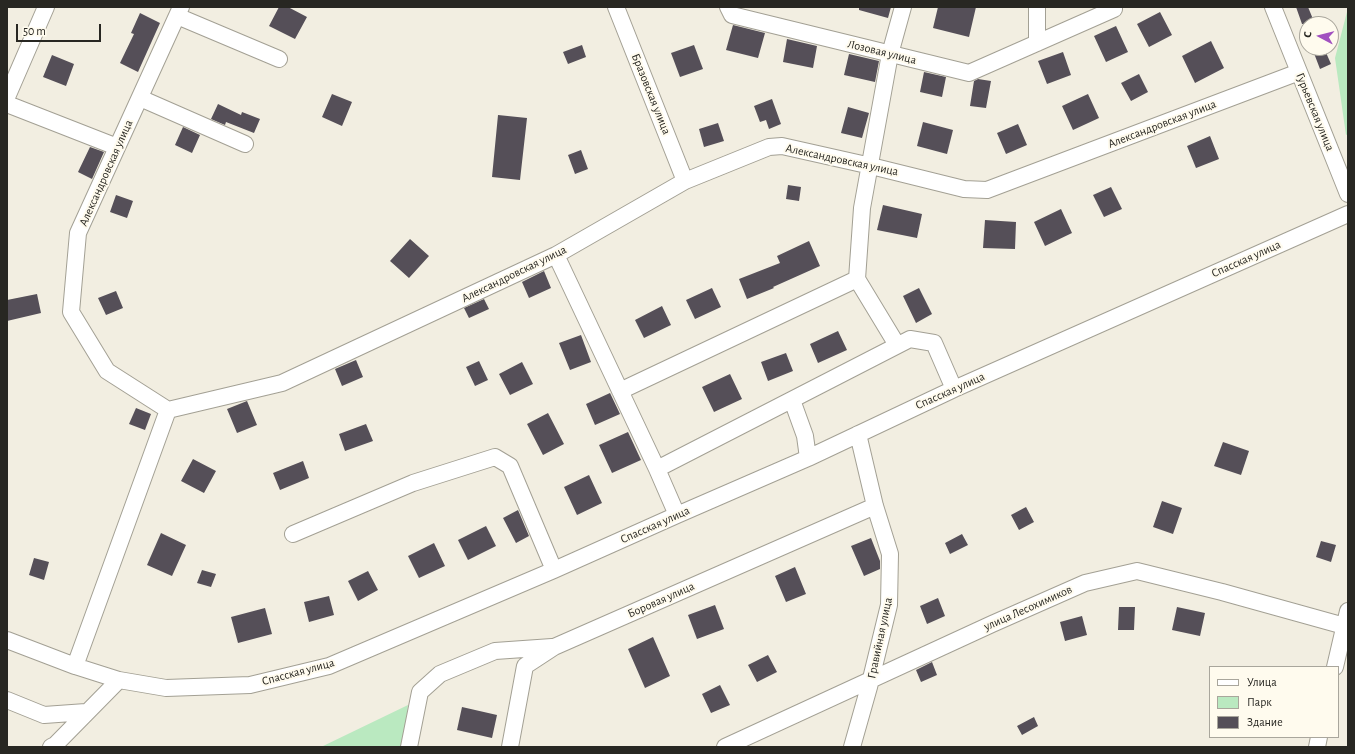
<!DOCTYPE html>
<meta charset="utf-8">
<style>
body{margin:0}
#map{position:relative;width:1355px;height:754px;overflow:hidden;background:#f2eee1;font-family:"Alegreya Sans",sans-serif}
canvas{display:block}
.frame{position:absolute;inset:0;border:8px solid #282722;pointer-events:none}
.legend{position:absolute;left:1209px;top:666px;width:130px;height:72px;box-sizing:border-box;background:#fffbee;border:1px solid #a9a69c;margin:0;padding:5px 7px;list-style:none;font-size:12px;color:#282722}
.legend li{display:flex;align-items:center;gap:8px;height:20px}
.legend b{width:20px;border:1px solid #a9a69c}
.north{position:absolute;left:1299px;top:16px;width:40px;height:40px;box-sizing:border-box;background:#fffbee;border:1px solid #a9a69c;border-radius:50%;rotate:277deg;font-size:11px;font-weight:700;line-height:16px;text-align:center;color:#282722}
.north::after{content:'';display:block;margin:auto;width:14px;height:18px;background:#a251c0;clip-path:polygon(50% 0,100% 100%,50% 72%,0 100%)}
.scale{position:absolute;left:16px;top:24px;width:85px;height:18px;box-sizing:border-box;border:2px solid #282722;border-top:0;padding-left:5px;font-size:12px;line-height:14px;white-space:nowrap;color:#282722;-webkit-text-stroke:3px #fffbee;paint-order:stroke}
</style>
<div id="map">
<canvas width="1355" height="754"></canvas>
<div class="frame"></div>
<ul class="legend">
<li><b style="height:5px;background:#fff"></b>Улица</li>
<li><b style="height:11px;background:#bae9c0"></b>Парк</li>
<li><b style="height:11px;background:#554f58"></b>Здание</li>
</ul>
<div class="north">С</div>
<div class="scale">50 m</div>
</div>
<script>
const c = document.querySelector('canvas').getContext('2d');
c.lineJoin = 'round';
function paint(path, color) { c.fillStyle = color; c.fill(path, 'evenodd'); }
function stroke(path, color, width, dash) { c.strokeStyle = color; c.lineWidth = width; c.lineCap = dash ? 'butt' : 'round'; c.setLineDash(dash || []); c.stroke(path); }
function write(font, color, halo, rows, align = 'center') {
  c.font = font + ' "Alegreya Sans",sans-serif'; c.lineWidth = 4; c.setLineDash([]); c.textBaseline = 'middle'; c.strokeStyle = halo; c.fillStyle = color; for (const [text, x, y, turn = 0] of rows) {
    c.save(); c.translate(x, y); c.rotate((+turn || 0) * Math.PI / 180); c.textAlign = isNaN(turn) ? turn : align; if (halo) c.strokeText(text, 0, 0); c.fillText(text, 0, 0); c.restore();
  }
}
const green = new Path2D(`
 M1348,8V134L1346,135L1335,58Z
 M408,705L403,747H321Z`);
const building = new Path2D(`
 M279,7H288L307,17L295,39L269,26Z
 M859,7H891L888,18L859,10Z
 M938,7H976L969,37L933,28Z
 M1296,7H1308L1315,24H1302Z
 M1160,12L1172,35L1149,47L1137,24Z
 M140,13L160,23L138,72L120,63L134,34L131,33Z
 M733,25L765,33L758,58L726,50Z
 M1116,26L1128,52L1106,62L1094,36Z
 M787,39L817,46L813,68L783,62Z
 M1211,41L1224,68L1195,83L1182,56Z
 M582,45L586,57L568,64L563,52Z
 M694,45L703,69L680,77L671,53Z
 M1312,48H1324L1331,64L1320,69Z
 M1063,52L1071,75L1047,84L1038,61Z
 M849,54L879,61L875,82L844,75Z
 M52,55L74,64L66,86L43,77Z
 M924,72L946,77L942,97L920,92Z
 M1139,74L1148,92L1131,101L1121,83Z
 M978,79L991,81L986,108L970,106L974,81Z
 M332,94L352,102L342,126L322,117Z
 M1088,94L1099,118L1073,130L1062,106Z
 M772,99L781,124L769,129L766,120L760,122L754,106Z
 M218,104L241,115L242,112L260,119L254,133L226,122L225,125L211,119Z
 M848,107L869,113L862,138L841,133Z
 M498,115L527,118L520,180L492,177Z
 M923,122L953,130L947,154L917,146Z
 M718,123L724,141L704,147L699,129Z
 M1018,124L1027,145L1006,154L997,133Z
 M183,127L200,135L192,153L175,145Z
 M1210,136L1219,159L1196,168L1187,146Z
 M90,147L104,152L92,179L78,172Z
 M581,150L588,169L575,174L568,155Z
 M788,185L801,187L799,201L786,199Z
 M1111,187L1122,209L1104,217L1093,195Z
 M116,195L133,201L127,218L110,212Z
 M883,205L922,214L917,238L877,230Z
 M1061,209L1072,233L1045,246L1034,222Z
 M985,220L1016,222L1015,249L983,248Z
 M410,239L429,256L409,278L390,261Z
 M809,241L820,266L773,287L774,288L747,299L739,279L780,263L777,256Z
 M544,271L551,288L529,298L522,282Z
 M712,288L721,307L695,319L686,300Z
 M919,288L932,314L916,323L903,296Z
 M116,291L123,308L106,315L98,298Z
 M37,294L41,313L7,321V300Z
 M484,299L489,309L469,318L464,308Z
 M662,306L671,325L644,338L635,320Z
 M838,331L847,350L818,363L810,344Z
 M581,335L591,362L570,370L559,343Z
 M786,353L793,371L768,381L761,362Z
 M356,360L363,377L342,386L335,369Z
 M479,361L488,380L475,386L466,367Z
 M522,362L533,384L510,395L499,374Z
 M730,374L742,399L714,412L702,387Z
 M610,393L620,414L595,425L586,404Z
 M247,401L257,425L237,433L227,409Z
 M136,408L151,414L145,430L129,424Z
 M548,413L564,444L543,455L527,424Z
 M366,424L373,441L345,451L339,434Z
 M628,432L641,460L612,473L599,445Z
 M1223,442L1249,451L1241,475L1214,466Z
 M193,459L216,471L204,493L181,481Z
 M303,461L309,478L280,490L273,473Z
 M589,475L602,503L577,515L564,487Z
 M1162,501L1182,508L1173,534L1153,527Z
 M1026,507L1034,522L1019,530L1011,515Z
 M518,510L529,536L516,543L503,518Z
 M486,526L496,546L468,560L458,540Z
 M161,533L186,545L172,576L147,565Z
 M962,534L968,545L950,554L945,543Z
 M871,538L880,561V569L864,576L851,546Z
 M1321,541L1336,545L1331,562L1316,557Z
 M434,543L445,566L419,578L408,556Z
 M34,558L49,562L44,580L29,575Z
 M795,567L806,594L786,602L775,576Z
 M202,570L216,574L211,587L197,583Z
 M368,571L378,590L358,601L348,581Z
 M329,596L334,615L309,622L304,602Z
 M938,598L945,616L927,624L920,606Z
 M715,605L724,629L697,639L688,615Z
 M1119,607H1135L1134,630H1118Z
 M1177,607L1205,613L1200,636L1172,630Z
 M265,608L272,634L238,643L231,617Z
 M1082,616L1087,635L1065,641L1060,622Z
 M653,637L670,676L645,688L628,649Z
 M768,655L777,672L757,682L748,665Z
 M932,662L937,675L921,682L916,670Z
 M720,685L730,705L711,713L702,694Z
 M462,707L497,715L492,738L457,730Z
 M1034,717L1038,726L1022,735L1017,726Z`);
const minor = new Path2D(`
 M181,7L78,233L71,312L107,371L168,410L282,383L556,255L685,181L769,147L782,146L871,166L964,189L987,190L1299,72
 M616,7L685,181
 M728,7L732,15L969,73L1114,9L1113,7
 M1273,7L1348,194
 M177,16L279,59
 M1037,43V7
 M7,97L46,7
 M140,98L245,144
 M7,104L117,147
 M556,255L657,469L677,515
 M897,345L857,279L862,208L890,54L903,7
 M620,391L857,279
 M792,400L805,436L808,458
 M657,469L910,339L934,343L954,389
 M293,534L413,483L495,457L510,466L554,570
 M7,640L75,666L119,680L166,688L250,685L329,666L554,570L677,515L808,458L954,389L1348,214
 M75,666L168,410
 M1335,667L1348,611
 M7,700L44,715L86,712
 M51,747L55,745L119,680
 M409,747L420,692L440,674L495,651L552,647
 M510,747L525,666L554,647L875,506
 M725,747L992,624L1085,583L1137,571L1222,592L1348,627
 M852,747L869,687L889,605L890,554L875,506L858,434
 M1317,747L1319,737`);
const streetNames = [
 ["Лозовая улица",882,52,14],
 ["Бразовская улица",651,94,68],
 ["Гурьевская улица",1315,112,68],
 ["Александровская улица",1162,124,-21],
 ["Александровская улица",842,160,12],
 ["Александровская улица",106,173,-66],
 ["Спасская улица",1246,259,-24],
 ["Александровская улица",514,274,-26],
 ["Спасская улица",950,391,-24],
 ["Спасская улица",655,525,-24],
 ["Боровая улица",661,600,-24],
 ["улица Лесохимиков",1028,608,-24],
 ["Гравийная улица",880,638,-78],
 ["Спасская улица",298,672,-15]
];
paint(green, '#bae9c0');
paint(building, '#554f58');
stroke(minor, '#a3a094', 18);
stroke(minor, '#fff', 16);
write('12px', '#282722', '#fffbee', streetNames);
</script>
